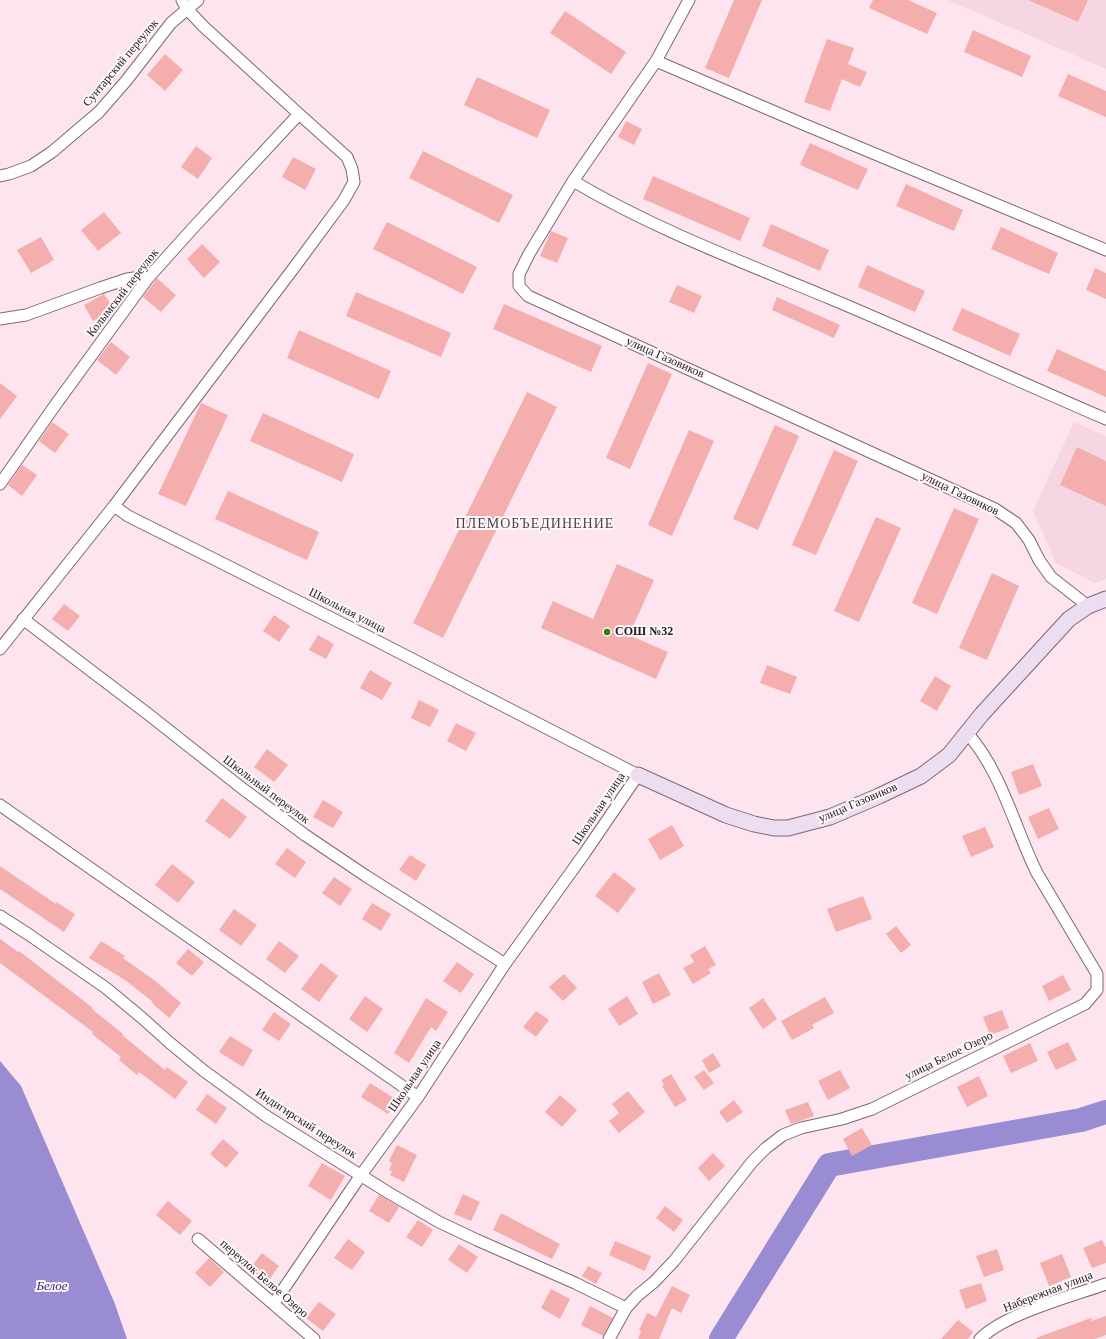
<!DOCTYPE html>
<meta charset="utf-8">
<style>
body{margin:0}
canvas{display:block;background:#fde4ee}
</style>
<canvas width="1106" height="1339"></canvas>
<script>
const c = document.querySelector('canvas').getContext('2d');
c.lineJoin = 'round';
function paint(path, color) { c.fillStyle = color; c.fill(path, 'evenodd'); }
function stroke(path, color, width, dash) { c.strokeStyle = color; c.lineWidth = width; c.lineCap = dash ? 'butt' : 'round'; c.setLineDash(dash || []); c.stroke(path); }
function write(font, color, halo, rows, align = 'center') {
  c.font = font + ' "Times New Roman",serif'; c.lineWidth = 4; c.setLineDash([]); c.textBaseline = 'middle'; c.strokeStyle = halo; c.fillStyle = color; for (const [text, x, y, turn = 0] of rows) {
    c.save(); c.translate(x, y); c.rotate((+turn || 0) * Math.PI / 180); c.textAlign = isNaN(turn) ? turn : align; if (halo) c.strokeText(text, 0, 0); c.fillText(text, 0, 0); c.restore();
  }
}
const built = new Path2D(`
 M948,0H1106V69Z
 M1074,422L1106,436V579L1095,583L1056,563L1033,511Z`);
const water = new Path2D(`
 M0,1061L21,1086L115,1304L127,1339H0Z`);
const river = new Path2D(`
 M721,1339L829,1165L1081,1120L1106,1112`);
const building = new Path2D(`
 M734,0H762L729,78L705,68Z
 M873,0H908L937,13L927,34L869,8Z
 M1028,0H1088L1078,22Z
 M565,11L626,52L611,74L550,33Z
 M973,30L1031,56L1022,77L964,52Z
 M827,39L854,48L848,64L867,72L860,87L842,79L830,111L804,102Z
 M165,54L183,70L165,91L147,75Z
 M1068,74L1106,91V117L1058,96Z
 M477,77L550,110L537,138L464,105Z
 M626,121L642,129L634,145L618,137Z
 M810,143L868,169L858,190L800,165Z
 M196,146L212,158L198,179L181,167Z
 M423,151L513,195L499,223L409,178Z
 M293,157L316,169L305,190L282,177Z
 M653,176L750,218L740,241L643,199Z
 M906,184L963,210L954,231L896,206Z
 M104,212L121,233L98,251L81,230Z
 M387,222L477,267L463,294L373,249Z
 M771,224L829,250L820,271L762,246Z
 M1001,227L1058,253L1049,274L991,249Z
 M551,231L568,238L557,263L540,256Z
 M41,237L54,260L31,273L17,250Z
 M202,244L220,262L204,278L187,259Z
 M867,265L925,291L915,312L858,287Z
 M1095,268L1106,273V299L1086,290Z
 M157,278L176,295L161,312L143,297Z
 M677,285L702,296L694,313L669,302Z
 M356,292L451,333L441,357L346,316Z
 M104,294L114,309L93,321L84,305Z
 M777,297L840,325L834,338L772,310Z
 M504,304L602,346L591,372L493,329Z
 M962,308L1020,334L1010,356L952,330Z
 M299,330L391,371L379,399L287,358Z
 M111,342L130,357L116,375L97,360Z
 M1057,349L1106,371V397L1047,371Z
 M648,363L672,374L630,469L606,458Z
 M0,383L17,396L0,419Z
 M527,392L557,407L443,638L413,623Z
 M201,403L228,415L186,506L158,494Z
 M263,413L354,454L342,482L250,441Z
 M52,422L69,434L55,453L39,441Z
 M775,425L799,436L758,530L733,519Z
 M689,430L714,441L672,536L648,525Z
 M1077,447L1106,461V506L1060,485Z
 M834,450L858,461L816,555L792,545Z
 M22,465L37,475L22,496L8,485Z
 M228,491L319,532L307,560L215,519Z
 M954,508L979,519L937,614L912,603Z
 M876,517L901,528L859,622L834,611Z
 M617,564L654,580L629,635L668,652L656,679L541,628L553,601L593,619Z
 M992,573L1019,586L987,660L959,648Z
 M64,604L80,616L68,631L52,619Z
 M274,615L290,626L279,642L263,631Z
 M318,635L334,644L326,659L309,650Z
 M767,665L797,677L790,694L760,683Z
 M370,670L392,683L382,700L360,688Z
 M935,676L951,686L937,711L920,701Z
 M419,700L439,710L430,727L411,718Z
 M456,723L476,733L466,751L447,741Z
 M267,749L288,765L274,782L254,767Z
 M1033,764L1042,786L1019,795L1011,772Z
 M222,798L247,817L230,839L205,821Z
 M323,800L343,812L333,828L313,817Z
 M1049,808L1059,829L1038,839L1028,817Z
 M672,825L684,846L660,860L648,839Z
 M985,827L994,847L971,857L962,836Z
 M287,848L306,862L295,878L275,864Z
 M410,855L426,865L416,881L399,870Z
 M172,864L195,882L178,903L155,885Z
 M0,866L56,904V902L75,914L64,932L0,889Z
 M614,872L636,889L618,913L595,896Z
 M334,877L352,889L340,906L322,893Z
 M863,896L872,919L836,932L827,909Z
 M372,903L391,914L381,931L362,919Z
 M234,909L257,925L241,946L219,930Z
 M896,926L911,945L901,953L886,934Z
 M0,939L18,952L19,951L93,1008L92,1009L123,1034L122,1035L165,1070L167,1067L188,1082L175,1099L139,1072L137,1075L119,1060L121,1057L92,1034L93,1032L0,963Z
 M101,941L125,956L123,958L154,980L181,1003L169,1018L152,1003L153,1002L125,980L89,958Z
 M279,941L299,956L285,973L266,959Z
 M705,946L716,965L708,969L711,973L693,984L683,968L694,962L690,955Z
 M188,949L204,962L192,976L176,963Z
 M457,962L474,974L461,993L443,981Z
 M321,963L338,976L319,1002L301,989Z
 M659,973L671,995L653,1004L642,982Z
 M564,974L577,988L563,1001L549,987Z
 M1063,975L1071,990L1049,1001L1042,986Z
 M365,996L383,1009L367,1032L349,1019Z
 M627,996L638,1014L619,1026L608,1009Z
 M825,997L834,1013L812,1025L814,1028L792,1040L781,1021Z
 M426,998L448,1012L436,1031L431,1027L409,1063L394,1053Z
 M763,998L777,1019L763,1029L749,1008Z
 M1002,1010L1009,1028L990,1035L983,1017Z
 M536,1011L549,1020L536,1037L523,1027Z
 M274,1012L291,1024L279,1041L262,1030Z
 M230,1036L253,1050L243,1067L219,1052Z
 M1068,1042L1077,1060L1056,1070L1047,1052Z
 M1030,1043L1038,1061L1011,1073L1003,1056Z
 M713,1053L721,1066L709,1073L702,1060Z
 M704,1070L714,1083L704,1090L694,1077Z
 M840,1070L850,1088L828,1100L818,1081Z
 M671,1074L687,1100L675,1107L662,1086L664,1085L661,1080Z
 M979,1076L988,1096L967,1107L957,1087Z
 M370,1083L397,1100L388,1114L361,1097Z
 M628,1091L645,1112L619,1133L609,1121L619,1113L612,1104Z
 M207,1094L227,1108L216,1124L196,1110Z
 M560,1095L577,1110L562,1127L545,1112Z
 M734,1100L743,1112L727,1123L719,1112Z
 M808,1102L814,1116L791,1124L785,1110Z
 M862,1128L872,1145L852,1156L843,1139Z
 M223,1139L239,1153L226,1168L210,1154Z
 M397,1145L417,1155L404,1182L390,1175L392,1171L389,1170L392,1163L389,1161Z
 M713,1153L725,1166L709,1181L698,1168Z
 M322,1163L345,1176L331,1200L308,1186Z
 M463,1194L480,1202L471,1221L454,1214Z
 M379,1195L399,1207L389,1223L369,1211Z
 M168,1201L192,1221L180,1235L156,1215Z
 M665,1206L683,1220L674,1232L656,1218Z
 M501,1213L560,1244L552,1259L493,1230Z
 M418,1220L433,1230L422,1247L406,1237Z
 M348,1239L365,1252L352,1270L334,1258Z
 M1102,1240L1106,1248V1263L1092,1268L1083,1248Z
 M615,1241L651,1256L645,1271L609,1255Z
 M459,1244L478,1257L467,1273L448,1260Z
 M997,1249L1004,1270L984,1277L976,1256Z
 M262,1253L279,1266L267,1283L249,1270Z
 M1062,1254L1071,1277L1049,1286L1040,1263Z
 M209,1258L224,1272L210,1287L195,1273Z
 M588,1266L602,1273L596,1284L582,1276Z
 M981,1283L987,1301L966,1309L959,1290Z
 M672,1286L690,1295L681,1313L672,1308L659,1339H638L641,1331L639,1330L647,1313L656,1317Z
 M551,1289L570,1299L560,1319L541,1308Z
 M319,1302L336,1314L323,1331L306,1318Z
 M590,1306L613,1318L603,1336L581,1325Z
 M1106,1316V1335L1095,1339H1037L1036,1338L1091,1318L1092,1321Z
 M958,1320L973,1332L968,1339H941Z`);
const street = new Path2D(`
 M689,0L656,61L573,181L529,254L519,274V286L528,296L995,509L1016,523L1029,540L1039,560L1051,577L1088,606
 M656,61L803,124L1106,250
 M0,176L9,174L31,166L52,152L99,112L126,81L171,23L198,0
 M573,181C654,229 742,262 829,298C922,337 1013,379 1106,419
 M0,319L26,315L100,288L127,279L141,277L148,278
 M0,484L56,404L148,278L193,228L299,114
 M114,506L128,516L170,537L375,640L638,775L584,854L505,964L418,1097L361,1175L274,1303
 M23,619L148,714L243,789L305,835L366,876L505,964
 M0,649L114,506L296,265L344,200L354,182L352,169L347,157L299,114L203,26L187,9L182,0
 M0,805L418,1097
 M0,916L28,934L106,988L141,1017L170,1043L204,1071L266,1116L389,1193L439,1222L477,1240L575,1283L626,1308
 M198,1239L314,1339
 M609,1339L626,1308L637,1296L654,1282L674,1261L752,1162L766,1148L783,1135L801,1128L842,1119L872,1109L1085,1004L1097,990V974L1037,873C1015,829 1001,770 967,733
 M980,1339C1004,1314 1072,1296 1106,1284`);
const secondary = new Path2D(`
 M638,775L726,815L754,824L774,828H788L830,817L879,796L921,776L949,755L982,714L1069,619L1088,606L1106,599`);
const markers = [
 [607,632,4,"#397b1a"]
];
const streetNames = [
 ["Сунтарский переулок",121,63,-50],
 ["Колымский переулок",123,293,-52],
 ["улица Газовиков",665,358,24],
 ["улица Газовиков",960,494,26],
 ["Школьная улица",347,611,27],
 ["Школьный переулок",266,790,37],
 ["улица Газовиков",858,803,-23],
 ["Школьная улица",599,809,-56],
 ["улица Белое Озеро",949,1056,-26],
 ["Школьная улица",415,1076,-56],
 ["Индигирский переулок",306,1124,33],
 ["переулок Белое Озеро",264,1279,41],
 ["Набережная улица",1048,1292,-21]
];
const poiNames = [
 ["СОШ №32",615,632]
];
const waterNames = [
 ["Белое",52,1287]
];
const quarterNames = [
 ["ПЛЕМОБЪЕДИНЕНИЕ",535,524]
];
paint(built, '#f6d6e3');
paint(water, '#998cd3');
stroke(river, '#998cd3', 24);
paint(building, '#f4aead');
stroke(street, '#7e6872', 13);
stroke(secondary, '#7e6872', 17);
stroke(street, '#fff', 11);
stroke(secondary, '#edddf0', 15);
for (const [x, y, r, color] of markers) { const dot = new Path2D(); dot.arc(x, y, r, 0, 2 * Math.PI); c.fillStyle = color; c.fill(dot); stroke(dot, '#fdf8fa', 1.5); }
write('12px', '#22191d', '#fdf8fa', streetNames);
write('bold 12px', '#22191d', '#fdf8fa', poiNames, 'left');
write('italic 13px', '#381d70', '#fdf8fa', waterNames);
c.letterSpacing = '1px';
write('14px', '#544049', '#fdf8fa', quarterNames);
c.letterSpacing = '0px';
</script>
